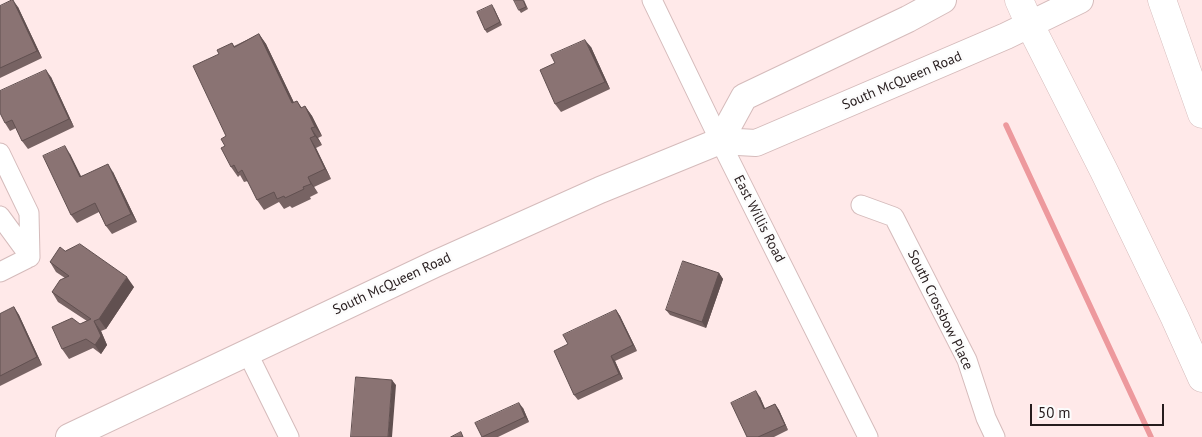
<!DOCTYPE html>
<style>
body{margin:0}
#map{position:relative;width:1202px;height:437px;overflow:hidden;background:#ffe9e9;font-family:"PT Sans",sans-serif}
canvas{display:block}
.scale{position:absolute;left:1030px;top:404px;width:134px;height:22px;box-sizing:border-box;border:2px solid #261c1d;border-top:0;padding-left:6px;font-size:15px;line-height:18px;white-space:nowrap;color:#261c1d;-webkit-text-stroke:4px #fcfcfc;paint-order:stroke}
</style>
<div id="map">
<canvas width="1202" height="437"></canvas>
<div class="scale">50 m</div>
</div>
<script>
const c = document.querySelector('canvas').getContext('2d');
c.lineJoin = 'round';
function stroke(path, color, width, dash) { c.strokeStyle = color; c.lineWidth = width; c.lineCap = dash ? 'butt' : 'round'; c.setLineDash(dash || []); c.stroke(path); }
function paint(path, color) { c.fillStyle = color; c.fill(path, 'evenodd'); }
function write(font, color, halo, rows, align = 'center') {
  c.font = font + ' "PT Sans",sans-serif'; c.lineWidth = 5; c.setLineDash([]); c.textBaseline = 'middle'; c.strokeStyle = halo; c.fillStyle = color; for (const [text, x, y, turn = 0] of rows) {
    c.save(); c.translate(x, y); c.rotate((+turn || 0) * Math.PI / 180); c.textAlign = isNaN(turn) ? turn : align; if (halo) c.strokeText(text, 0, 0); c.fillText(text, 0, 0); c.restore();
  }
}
const stream = new Path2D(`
 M1006,125L1151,437`);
const street = new Path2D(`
 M652,0L720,141L868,437
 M0,153L29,213L30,257
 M861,205L894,217L967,360L986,418L995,437
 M0,216L30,257
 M0,272L30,257
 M247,352L289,437`);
const secondary = new Path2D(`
 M720,141L744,97L908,19L943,0
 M69,437L435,264L600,190L720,141L756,143L1006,36L1080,0`);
const highway = new Path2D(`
 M1019,0L1030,25L1104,171L1175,318L1202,378
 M1162,0L1202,114`);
const wall = new Path2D(`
 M524,0L528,9L521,13L519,10Z
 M0,6L18,7L42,58L0,78Z
 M494,8L502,25L487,33L485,30Z
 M259,34L266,44L294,103L297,101L302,108L305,106L312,116L322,136L318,138L322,145L316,148L331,179L314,187L318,193L310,197L311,199L292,208L290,206L284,209L279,202L264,210L257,200L248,181L244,182L240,175L238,177L231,167L225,146L226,136L219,54L232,43L234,46Z
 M591,47L610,89L561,112L555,104Z
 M51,77L74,127L28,149L22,141L16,128L10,131L5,123Z
 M70,154L81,176L113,172L137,222L112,234L106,226L99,212L77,223L71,215Z
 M65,251L134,287L106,329L101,331L107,345L101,354L93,348L69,359L62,349L80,324L87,321L58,302L52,292L65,278L56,272L50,262Z
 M719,273L723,279L706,328L670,315L666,310Z
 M14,307L19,315L42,365L0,386V314Z
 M616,310L620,316L637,351L615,361L623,379L578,400L574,395L568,344Z
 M760,397L765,409L775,404L779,410L788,430L774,437H747Z
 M523,408L529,422L498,437H482Z`);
const shadedWall = new Path2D(`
 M13,0L18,7L42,58L37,51Z
 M259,34L266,44L299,113L292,103Z
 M585,40L591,47L610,89L605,82Z
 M46,70L51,77L74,127L69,119Z
 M305,106L312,116L322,136L315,127Z
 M311,128L318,138L322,145L315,136Z
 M310,138L316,148L331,179L325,169Z
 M65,146L70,154L85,185L80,177Z
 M108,164L113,172L137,222L131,214Z
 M308,177L314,187L318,193L311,184Z
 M719,273L723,279L706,328L702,322Z
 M127,277L134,287L106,329L99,319Z
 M14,307L19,315L42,365L37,357Z
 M616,310L620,316L637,351L633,345Z
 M94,321L101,331L107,345L101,354L95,345Z
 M611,356L615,361L623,379L619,374Z
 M392,380L396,385L392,437H388Z
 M756,391L760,397L768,415L764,409Z
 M519,403L523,408L529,422L525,417Z
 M775,404L779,410L788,430L785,425Z`);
const building = new Path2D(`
 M12,0H13L37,51L0,68V6Z
 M514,0H523L526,7L519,10Z
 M492,5L500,22L485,30L477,12Z
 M259,34L292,103L297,101L301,108L305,106L315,127L311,128L315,136L310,138L325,169L308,177L311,184L303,187L304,189L285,198L284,196L277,199L274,192L257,200L242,170L238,173L234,165L231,167L221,148L225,146L221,139L226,136L193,66L219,54L217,50L232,43L234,47Z
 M585,40L605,82L555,104L540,70L555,63L551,55Z
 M46,70L69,119L22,141L12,120L5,123L0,113V91Z
 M65,146L80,177L108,164L131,214L106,226L95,203L71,215L43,156Z
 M80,244L127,277L99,319L94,321L101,336L95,345L86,339L62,349L52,327L72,318L80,324L91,319L52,292L60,280L69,276L50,262L60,247L65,251Z
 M683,261L719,273L702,322L666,310Z
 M14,307L37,357L0,376V314Z
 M616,310L633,345L611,356L619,374L574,395L554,351L568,344L563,335Z
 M356,377L392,380L388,437H351Z
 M756,391L764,409L775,404L785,425L758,437H747L731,403Z
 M519,403L525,417L482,437L475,423Z
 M461,432L463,437H451Z`);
const streetNames = [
 ["South McQueen Road",902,81,-23],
 ["East Willis Road",759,219,63],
 ["South McQueen Road",392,284,-25],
 ["South Crossbow Place",940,310,64]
];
stroke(stream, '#ed999d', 5.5);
stroke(street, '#d5bbbb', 21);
stroke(secondary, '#d5bbbb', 28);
stroke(highway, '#d5bbbb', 29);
stroke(street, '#fff', 19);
stroke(secondary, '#fff', 26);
stroke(highway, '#fff', 28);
paint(wall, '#776363');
paint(shadedWall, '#615050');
paint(building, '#8a7373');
stroke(building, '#615050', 1);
write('14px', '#261c1d', '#fcfcfc', streetNames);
</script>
